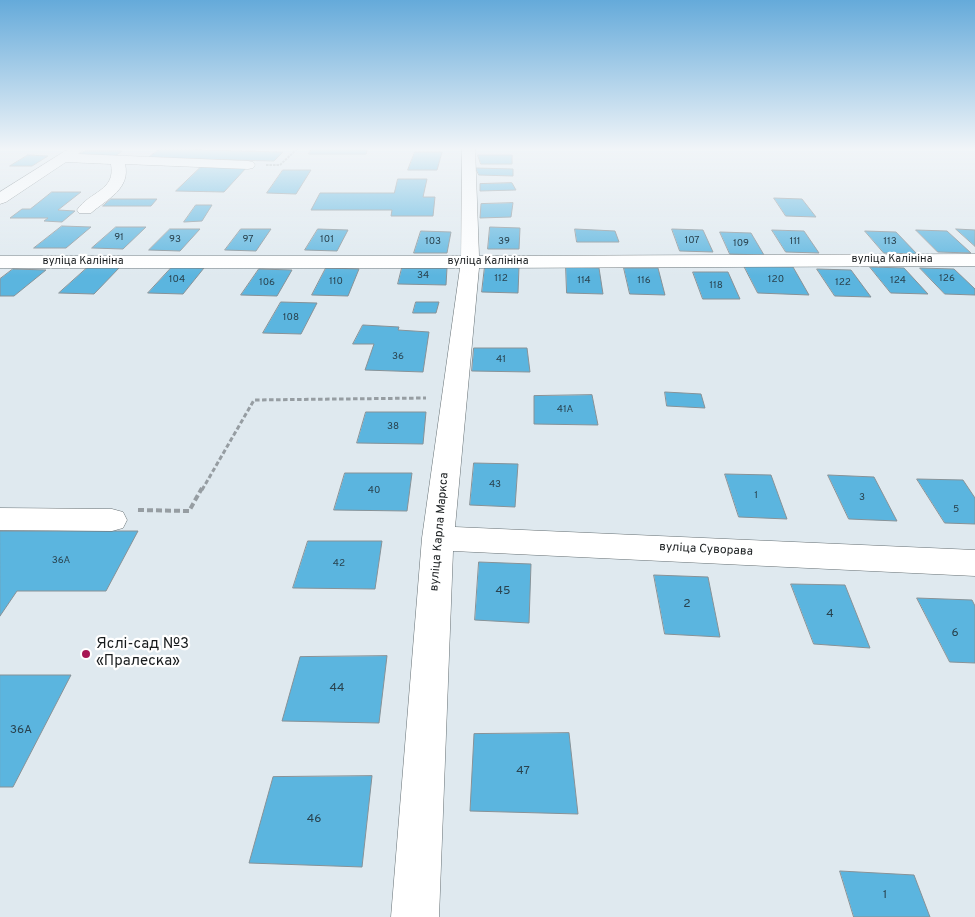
<!DOCTYPE html>
<meta charset="utf-8">
<style>
body{margin:0}
canvas{display:block;background:#dfe9ef}
</style>
<canvas width="975" height="917"></canvas>
<script>
const c = document.querySelector('canvas').getContext('2d');
c.lineJoin = 'round';
function paint(path, color) { c.fillStyle = color; c.fill(path, 'evenodd'); }
function stroke(path, color, width, dash) { c.strokeStyle = color; c.lineWidth = width; c.lineCap = dash ? 'butt' : 'round'; c.setLineDash(dash || []); c.stroke(path); }
function write(font, color, halo, rows, align = 'center') {
  c.font = font + ' Overpass,sans-serif'; c.lineWidth = 4.5; c.setLineDash([]); c.textBaseline = 'middle'; c.strokeStyle = halo; c.fillStyle = color; for (const [text, x, y, turn = 0] of rows) {
    c.save(); c.translate(x, y); c.rotate((+turn || 0) * Math.PI / 180); c.textAlign = isNaN(turn) ? turn : align; if (halo) c.strokeText(text, 0, 0); c.fillText(text, 0, 0); c.restore();
  }
}
const building = new Path2D(`
 M312,148H368L366,154H309Z
 M160,149L283,152L274,161L148,158Z
 M85,151H122L114,157L79,155Z
 M415,152H442L437,170H408Z
 M28,155L48,156L32,166H10Z
 M478,155H512V164H481Z
 M202,166L247,167L224,192L176,191Z
 M476,168L513,169V176L479,175Z
 M283,170H311L296,194L267,193Z
 M398,179H427L423,197H435L433,216H391L392,210H311L320,193H394Z
 M512,183L516,190L480,191V184Z
 M52,192H81L58,210L75,211L62,222L44,221L48,218H10L22,209H30Z
 M774,198L802,199L816,217L786,216Z
 M111,199H157L151,206H103Z
 M513,203L511,217L480,218L481,204Z
 M196,205H212L202,221L184,222Z
 M62,226L91,227L66,248H34Z
 M116,227H146L123,249L92,248Z
 M490,227L520,228L519,249H488Z
 M170,229H200L180,251L149,250Z
 M241,229H271L256,251L225,250Z
 M318,229L348,230L337,251L305,250Z
 M575,229L615,231L619,242H577Z
 M672,229L703,230L713,252L680,251Z
 M956,229L975,230V246Z
 M772,230L804,231L819,253L786,252Z
 M916,230L947,231L971,253L938,252Z
 M421,231L451,232L447,253H414Z
 M865,231L896,232L917,254L884,253Z
 M720,232L751,233L764,255L730,254Z
 M485,266L519,267L518,293L482,292Z
 M744,266L793,267L809,295L758,293Z
 M88,267H120L94,294L59,293Z
 M172,267L204,268L183,294L148,293Z
 M566,267L599,268L603,294L567,293Z
 M870,267L904,268L928,294L891,293Z
 M326,268L359,269L348,296L312,295Z
 M402,268H447L446,285L398,284Z
 M624,268H658L665,295L630,294Z
 M920,268L954,269L975,289V295L945,294Z
 M13,269L46,270L14,296H0V279Z
 M259,269L292,270L277,296L241,295Z
 M817,269L851,270L871,297L835,296Z
 M693,272H728L740,299H703Z
 M281,302L317,303L301,334L263,333Z
 M416,302H439L436,313H413Z
 M363,325L399,327L398,330L429,332L423,372L365,370L374,344H353Z
 M474,348H527L530,372L472,371Z
 M665,392L701,394L705,408L667,406Z
 M592,395L598,425L534,424V396Z
 M366,412H426L423,444L357,443Z
 M474,463L518,464L515,507L470,505Z
 M345,473H412L407,511L334,510Z
 M725,474L771,475L787,519L739,517Z
 M828,475L874,477L897,521L849,519Z
 M917,479L963,480L975,498V524L945,523Z
 M0,531H138L106,591H17L0,616Z
 M308,541H382L375,589L293,588Z
 M479,562L531,564L529,623L475,620Z
 M654,575L708,577L720,637L665,634Z
 M791,584L845,585L870,648L814,644Z
 M917,598L972,600L975,606V663L950,662Z
 M387,656L379,723L282,721L300,657Z
 M0,675H71L13,787H0Z
 M569,733L578,814L470,811L474,734Z
 M372,776L362,867L249,863L273,777Z
 M840,871L914,875L930,917H854Z`);
const pathFar2 = new Path2D(`
 M378,148H447
 M266,165H280L298,148`);
const pathFar1 = new Path2D(`
 M202,490L254,400L426,398`);
const path = new Path2D(`
 M138,510L189,511L202,488`);
const minor = new Path2D(`
 M70,148H85L78,154L248,161L253,162L255,165L253,168L248,169L125,164C131,189 107,199 91,213H79L77,210C90,191 116,191 111,164L66,162L6,202L0,204V192Z
 M462,148H475L479,256L975,254V266L479,268L455,527L975,550V576L453,551L439,917H391L422,538L460,268H0V256H461Z
 M0,508L112,509L123,512L127,520L123,528L112,531L0,530Z`);
const markers = [
 [86,654,5,"#a71653"]
];
const numberNames = [
 ["91",119,238],
 ["93",175,240],
 ["97",248,240],
 ["101",327,240],
 ["107",692,241],
 ["103",433,242],
 ["39",504,242],
 ["111",795,242],
 ["113",890,242],
 ["109",741,244],
 ["34",423,276],
 ["112",501,279],
 ["126",947,279],
 ["104",177,280],
 ["120",776,280],
 ["114",584,281],
 ["116",644,281],
 ["124",898,281],
 ["110",336,282],
 ["106",267,283],
 ["122",843,283],
 ["118",716,286],
 ["108",291,318],
 ["36",398,357],
 ["41",501,360],
 ["41А",565,410],
 ["38",393,427],
 ["43",495,485],
 ["40",374,491],
 ["1",756,496],
 ["3",862,498],
 ["5",956,510],
 ["36А",61,561],
 ["42",339,564]
];
const farStreetnames = [
 ["вуліца Калініна",892,260],
 ["вуліца Калініна",83,262],
 ["вуліца Калініна",488,262]
];
const streetNames = [
 ["вуліца Карла Маркса",440,532,-85],
 ["вуліца Суворава",706,550,3]
];
const nearNumbernames = [
 ["45",503,592],
 ["2",687,605],
 ["4",830,615],
 ["6",955,634],
 ["44",337,689],
 ["36А",21,731],
 ["47",523,772],
 ["46",314,820],
 ["1",885,896]
];
const nearPoinames = [
 ["Яслі-сад №3",96,645],
 ["«Пралеска»",96,662]
];
paint(building, '#5bb5df');
stroke(building, '#889297', 1);
stroke(minor, '#667074', 1);
stroke(pathFar2, '#969da2', 2, [2.5, 1]);
stroke(pathFar1, '#969da2', 3, [4.5, 2.5]);
stroke(path, '#969da2', 4, [6, 3]);
paint(minor, '#fff');
const sky = c.createLinearGradient(0, 0, 0, 276);
sky.addColorStop(0, '#65aada');
sky.addColorStop(0.54, '#f1f5f8');
sky.addColorStop(1, '#f1f5f800');
c.fillStyle = sky;
c.fillRect(0, 0, 975, 276);
for (const [x, y, r, color] of markers) { const dot = new Path2D(); dot.arc(x, y, r, 0, 2 * Math.PI); c.fillStyle = color; c.fill(dot); stroke(dot, '#fff', 2); }
write('10px', '#29424e', null, numberNames);
write('11px', '#181c1e', '#fff', farStreetnames);
write('12px', '#181c1e', '#fff', streetNames);
write('12px', '#29424e', null, nearNumbernames);
write('15px', '#181c1e', '#fff', nearPoinames, 'left');
</script>
